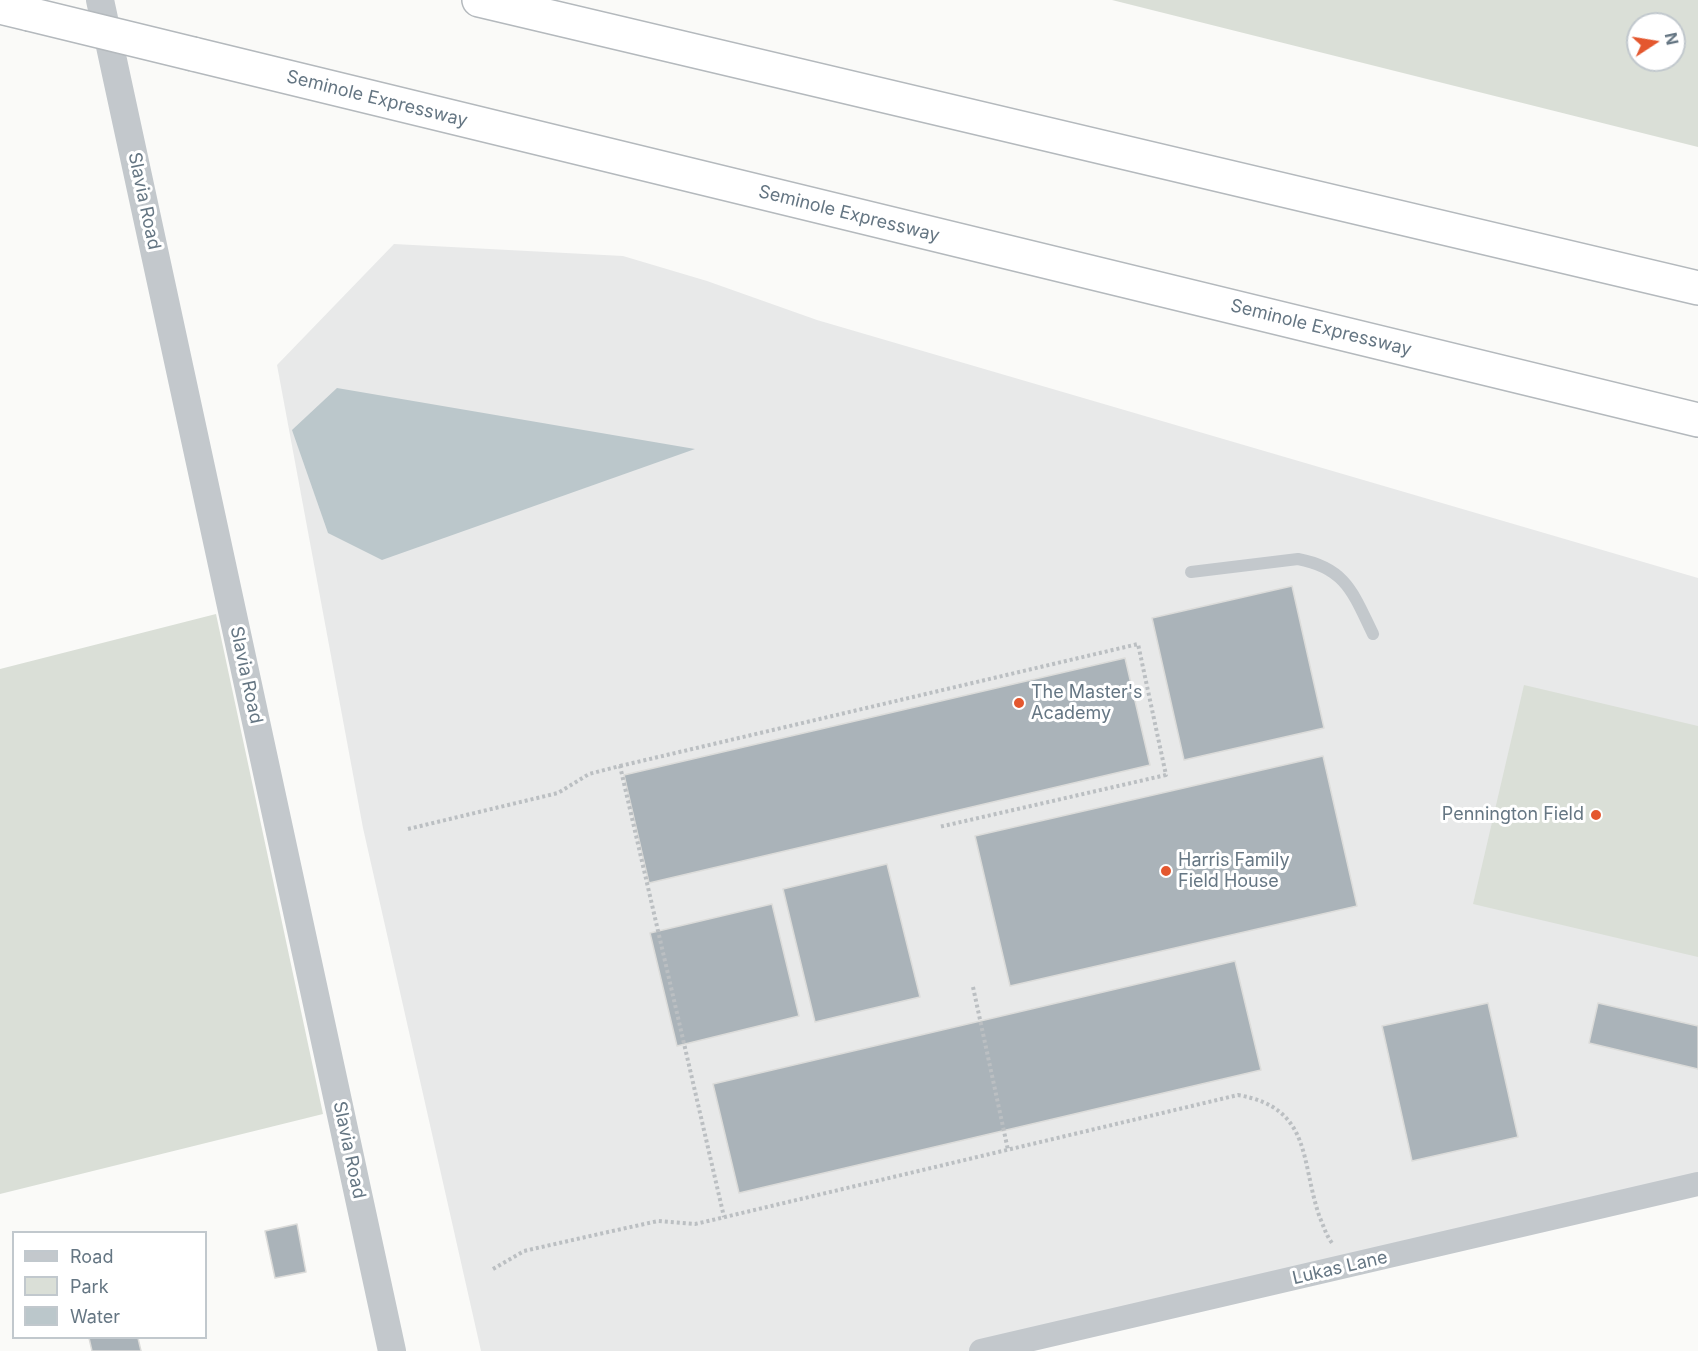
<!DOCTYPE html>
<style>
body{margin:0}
#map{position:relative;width:1698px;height:1351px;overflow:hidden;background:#fafaf8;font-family:Inter,sans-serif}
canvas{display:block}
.legend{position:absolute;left:12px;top:1231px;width:195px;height:108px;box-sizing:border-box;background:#fff;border:2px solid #c1c8cd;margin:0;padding:8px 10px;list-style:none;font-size:18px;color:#657683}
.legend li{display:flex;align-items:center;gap:12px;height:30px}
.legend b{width:30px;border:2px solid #c1c8cd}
.north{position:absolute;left:1626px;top:12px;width:60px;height:60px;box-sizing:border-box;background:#fff;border:2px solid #c1c8cd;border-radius:50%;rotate:78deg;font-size:16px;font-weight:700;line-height:24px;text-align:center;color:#657683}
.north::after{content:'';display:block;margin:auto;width:21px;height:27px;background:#e4572e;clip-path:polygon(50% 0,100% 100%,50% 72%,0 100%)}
</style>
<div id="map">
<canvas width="1698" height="1351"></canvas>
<ul class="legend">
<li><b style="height:8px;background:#c3c8cc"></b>Road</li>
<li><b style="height:16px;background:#dadfd7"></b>Park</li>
<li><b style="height:16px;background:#bbc7cb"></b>Water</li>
</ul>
<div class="north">N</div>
</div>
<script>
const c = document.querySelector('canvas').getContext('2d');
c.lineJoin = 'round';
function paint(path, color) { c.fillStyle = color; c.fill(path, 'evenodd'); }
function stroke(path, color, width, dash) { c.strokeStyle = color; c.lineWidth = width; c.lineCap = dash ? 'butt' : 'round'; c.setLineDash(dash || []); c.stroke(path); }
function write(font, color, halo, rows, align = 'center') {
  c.font = font + ' Inter,sans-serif'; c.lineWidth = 6; c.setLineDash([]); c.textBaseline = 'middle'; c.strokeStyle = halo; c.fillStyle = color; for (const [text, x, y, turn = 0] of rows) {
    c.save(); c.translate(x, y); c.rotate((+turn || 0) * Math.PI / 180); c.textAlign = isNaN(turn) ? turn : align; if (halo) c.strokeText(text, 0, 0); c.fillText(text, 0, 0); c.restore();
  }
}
const built = new Path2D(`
 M394,244L623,256L707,281L817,320L1698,578V1184L981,1351H481L363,828L277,365Z`);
const green = new Path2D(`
 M1112,0H1698V147ZM1638,24H1674V60H1638Z
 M216,614L323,1114L0,1194V669Z
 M1524,685L1698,726V957L1473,904Z`);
const water = new Path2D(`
 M337,388L695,449L382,560L328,533L292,430Z`);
const building = new Path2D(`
 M1292,586L1324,728L1184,760L1152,618Z
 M1125,658L1150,765L649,883L624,775Z
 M1323,756L1357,906L1010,986L975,836Z
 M887,864L920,997L815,1022L783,889Z
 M772,904L799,1016L677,1046L650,933Z
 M1235,961L1261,1070L739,1193L713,1084Z
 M1488,1003L1518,1137L1412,1161L1382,1026Z
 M1598,1003L1698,1026V1069L1589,1043Z
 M297,1224L306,1272L275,1278L265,1231Z
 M89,1338H138L141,1351H92Z`);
const path = new Path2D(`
 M620,766L1138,644L1166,775L939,827
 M408,829L558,793L589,774L620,766L724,1217
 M973,987L1008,1150
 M493,1269L524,1251L608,1232L658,1221L695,1224L704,1222L1238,1095C1313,1108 1300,1162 1320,1218C1324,1227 1326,1235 1332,1243`);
const service = new Path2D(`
 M1191,572L1298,559C1346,568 1353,593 1373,634`);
const minor = new Path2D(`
 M981,1351L1698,1184`);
const tertiary = new Path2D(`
 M100,0L392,1351`);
const motorway = new Path2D(`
 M479,0L1698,288
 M0,7L29,14
 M193,54L1698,420`);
const motorwayBridge = new Path2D(`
 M29,14L193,54`);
const markers = [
 [1019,703,6,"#e4572e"],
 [1596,815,6,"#e4572e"],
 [1166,871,6,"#e4572e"]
];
const streetNames = [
 ["Seminole Expressway",377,99,14],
 ["Slavia Road",144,201,78],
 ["Seminole Expressway",849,214,14],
 ["Seminole Expressway",1321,328,14],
 ["Slavia Road",246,675,78],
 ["Slavia Road",349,1150,78],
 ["Lukas Lane",1340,1268,-13]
];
const poiNames = [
 ["The Master's",1031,693],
 ["Academy",1031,714],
 ["Pennington Field",1584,815,"right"],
 ["Harris Family",1178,861],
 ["Field House",1178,882]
];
paint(built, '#e8e9e9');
paint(green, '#dadfd7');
paint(water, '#bbc7cb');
paint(building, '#aab3b9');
stroke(building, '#dcdcda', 1.5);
stroke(motorway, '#b4b9bd', 36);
stroke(path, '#bbbfc2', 4, [3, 3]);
stroke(service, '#c3c8cc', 12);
stroke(minor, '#c3c8cc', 24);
stroke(tertiary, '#c3c8cc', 28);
stroke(motorway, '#fff', 33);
stroke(motorwayBridge, '#b4b9bd', 36, []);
stroke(motorwayBridge, '#fff', 33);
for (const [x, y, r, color] of markers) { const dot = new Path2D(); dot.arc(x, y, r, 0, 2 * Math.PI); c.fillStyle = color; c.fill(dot); stroke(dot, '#fff', 2); }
write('18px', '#657683', '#fff', streetNames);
write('18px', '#657683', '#fff', poiNames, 'left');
</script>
